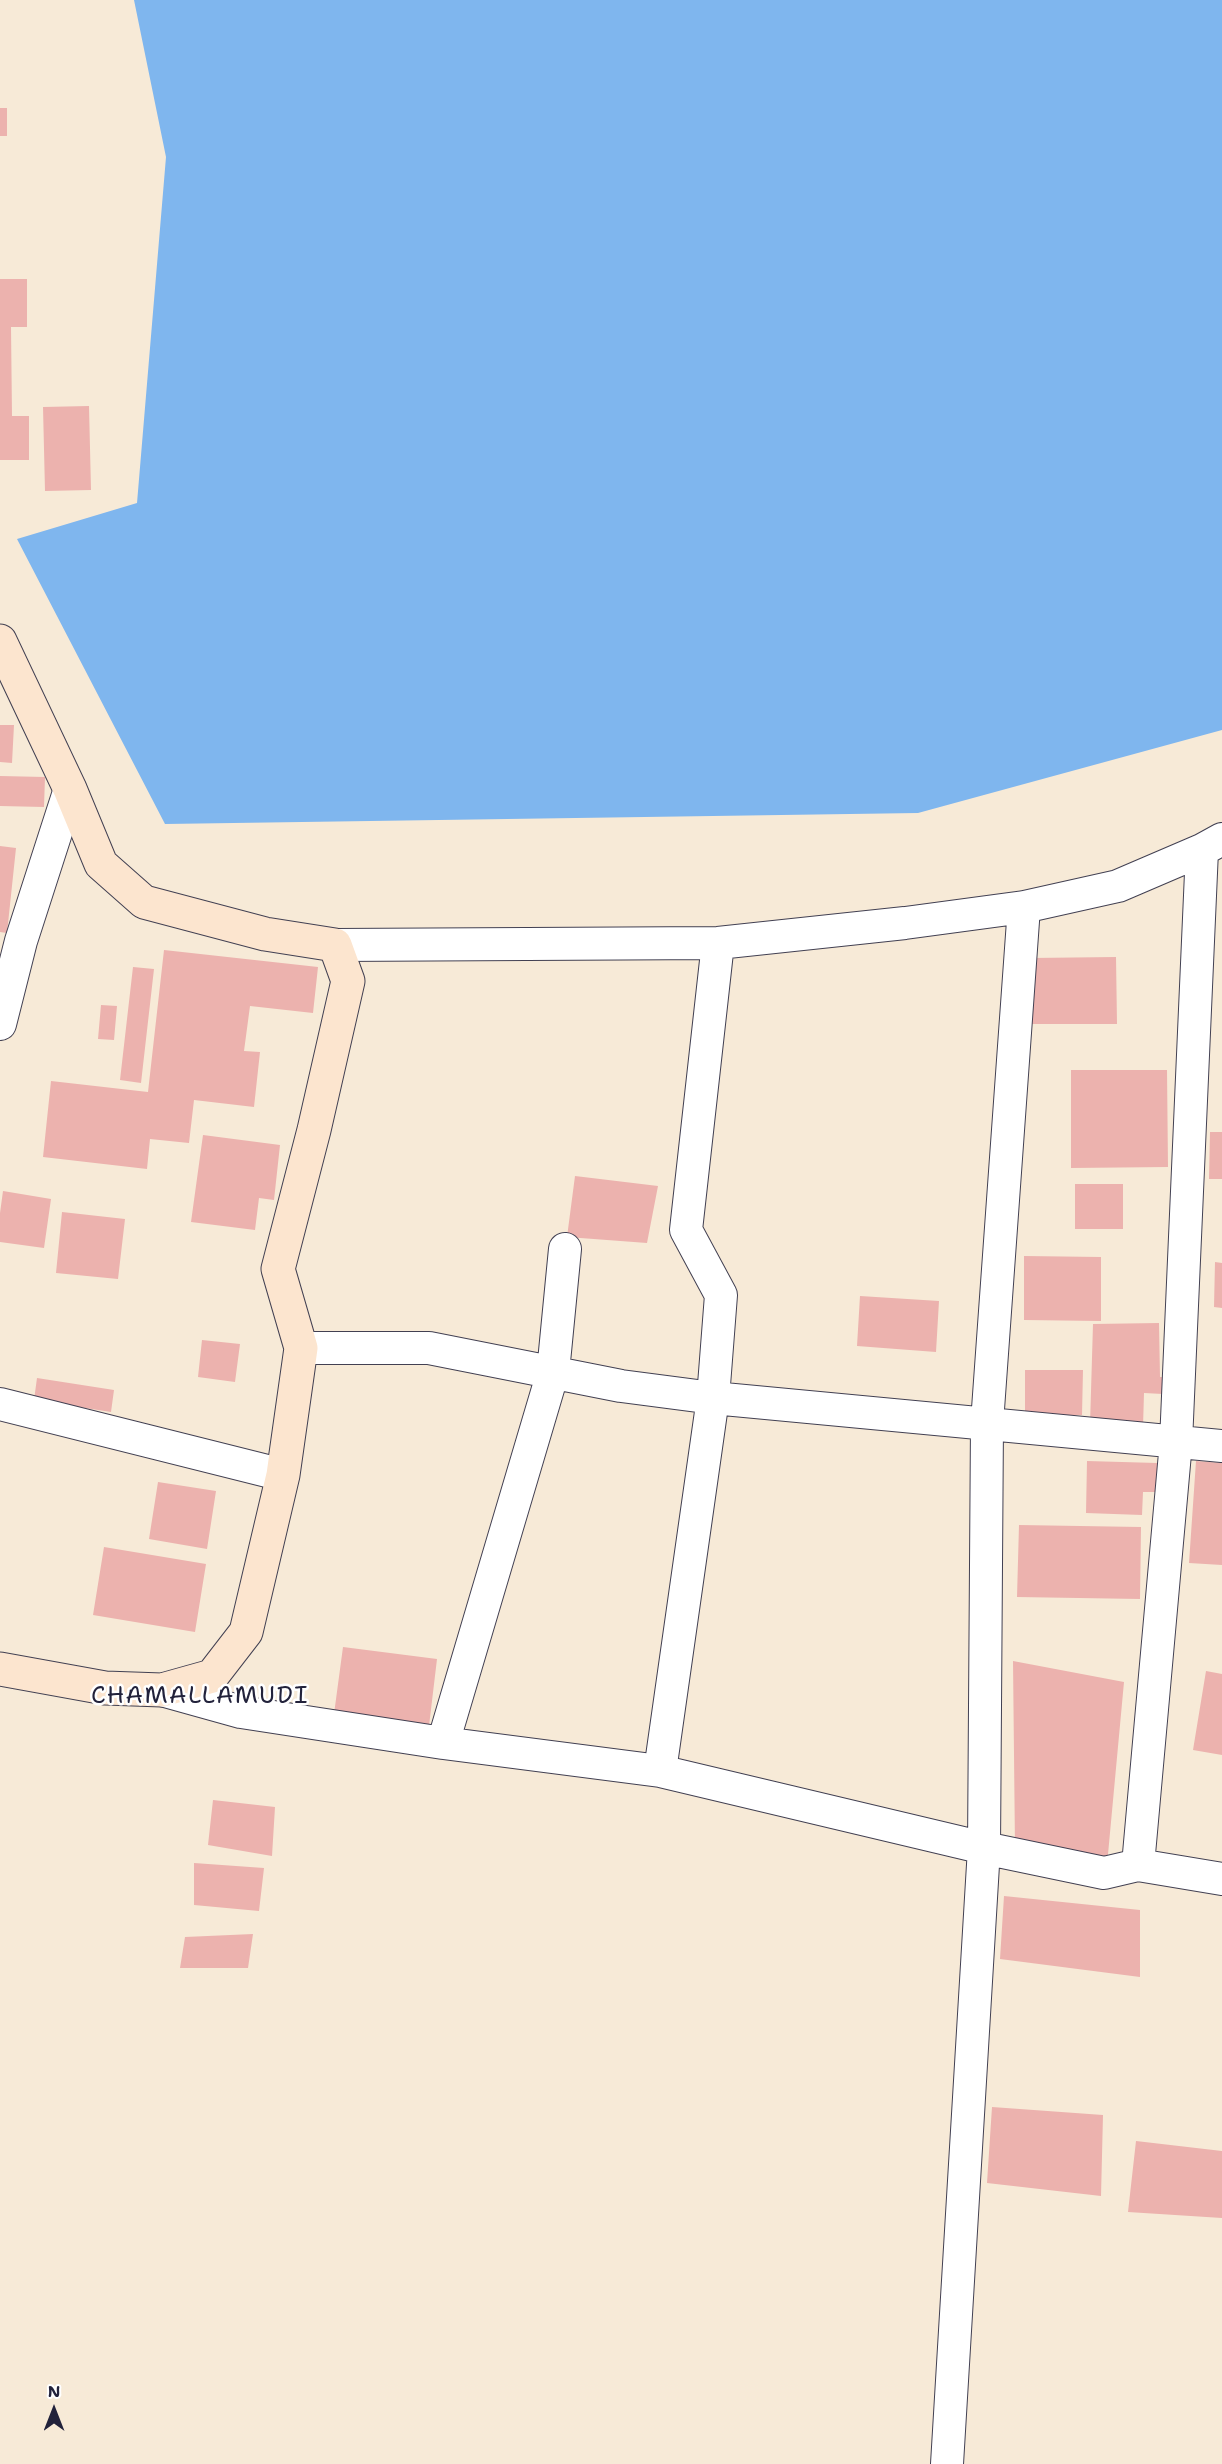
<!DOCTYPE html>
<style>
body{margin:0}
#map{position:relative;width:1222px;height:2464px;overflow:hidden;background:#f7ead7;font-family:"Shantell Sans",sans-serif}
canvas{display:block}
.north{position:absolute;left:24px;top:2380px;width:60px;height:60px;-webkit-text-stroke:4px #fff;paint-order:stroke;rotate:0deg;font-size:16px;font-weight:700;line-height:24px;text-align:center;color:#22223b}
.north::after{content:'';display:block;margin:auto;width:21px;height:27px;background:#22223b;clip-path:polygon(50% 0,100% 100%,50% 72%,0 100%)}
</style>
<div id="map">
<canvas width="1222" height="2464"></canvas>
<div class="north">N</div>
</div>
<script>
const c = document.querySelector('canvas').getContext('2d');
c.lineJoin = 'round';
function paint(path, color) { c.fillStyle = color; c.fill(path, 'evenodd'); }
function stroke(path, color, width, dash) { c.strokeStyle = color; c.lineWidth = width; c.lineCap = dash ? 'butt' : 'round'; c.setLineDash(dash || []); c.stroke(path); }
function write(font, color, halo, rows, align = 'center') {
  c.font = font + ' "Shantell Sans",sans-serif'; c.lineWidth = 5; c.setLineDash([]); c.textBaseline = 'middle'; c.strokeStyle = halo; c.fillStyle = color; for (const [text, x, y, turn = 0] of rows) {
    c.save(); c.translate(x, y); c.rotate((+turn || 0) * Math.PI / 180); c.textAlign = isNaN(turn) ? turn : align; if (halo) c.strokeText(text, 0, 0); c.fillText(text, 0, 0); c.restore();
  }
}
const water = new Path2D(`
 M134,0H1222V730L918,813L165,824L17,539L137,503L166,157Z`);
const building = new Path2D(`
 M0,108H7V136H0Z
 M0,279H27V327H11L12,416H29V460H0Z
 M89,406L91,490L45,491L43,407Z
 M0,725H14L12,763L0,762Z
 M0,776L45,777L44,807L0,806Z
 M0,846L16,848L7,933L0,932Z
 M164,950L318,967L313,1013L250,1006L244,1051L260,1052L254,1107L194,1100L189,1143L150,1139L147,1169L43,1157L51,1081L148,1092Z
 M1116,957L1117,1024H1032L1031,958Z
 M133,967L154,969L141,1083L120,1080Z
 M101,1005L117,1006L114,1040L98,1039Z
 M1071,1070H1167L1168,1167L1071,1168Z
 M1210,1132H1222V1179H1209Z
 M203,1135L280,1145L274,1200L259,1198L255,1230L191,1222Z
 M575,1176L658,1186L647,1243L567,1237Z
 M1075,1184H1123V1229H1075Z
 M3,1191L51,1199L44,1248L0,1242V1213Z
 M62,1212L125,1219L118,1279L56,1273Z
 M1024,1256L1101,1257V1321L1024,1320Z
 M1215,1262L1222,1263V1308L1214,1307Z
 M860,1296L939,1301L936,1352L857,1346Z
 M1159,1323L1160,1377H1163V1394L1144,1393L1143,1427L1090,1425L1093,1324Z
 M202,1340L240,1344L235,1382L198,1377Z
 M1025,1370H1083L1082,1415H1025Z
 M37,1378L114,1390L111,1412L34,1400Z
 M1087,1461L1157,1463V1492H1143L1142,1515L1086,1513Z
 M1196,1461L1222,1463V1565L1189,1563Z
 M158,1482L216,1491L207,1549L149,1539Z
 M1019,1525L1141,1527L1140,1599L1017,1597Z
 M104,1547L206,1564L195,1632L93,1615Z
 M343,1647L437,1659L429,1726L334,1714Z
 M1013,1661L1124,1682L1107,1865L1015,1848Z
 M1206,1671L1222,1674V1755L1193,1750Z
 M213,1800L275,1807L272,1856L208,1845Z
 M194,1863L264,1868L259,1911L194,1905Z
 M1004,1896L1140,1910V1977L1000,1959Z
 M253,1934L248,1968H180L185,1937Z
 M992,2107L1103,2115L1101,2196L987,2183Z
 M1136,2141L1222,2151V2218L1128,2212Z`);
const street = new Path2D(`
 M335,945L718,943L905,923L1024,907L1118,886L1202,850L1222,839
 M0,1024L21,941L70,789
 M301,1348H429L621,1386L713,1398L1222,1446
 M0,1404L283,1475
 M162,1690L241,1712L443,1743L660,1771L984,1848L1104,1873L1138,1865L1222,1879
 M443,1743L553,1372L565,1249
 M660,1771L713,1398L721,1295L686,1230L718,943
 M1138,1865L1176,1442L1202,850
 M947,2464L984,1848L987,1423L1024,907`);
const secondary = new Path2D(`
 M0,641L70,789L101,864L144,902L265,934L335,945L348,981L314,1130L278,1269L301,1348L283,1475L246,1632L212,1676L162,1690L105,1688L0,1669`);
const quarterNames = [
 ["CHAMALLAMUDI",200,1697]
];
paint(water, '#7fb6ee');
paint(building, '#ecb2ae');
stroke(street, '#424052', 34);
stroke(secondary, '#424052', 35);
stroke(street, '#fff', 32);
stroke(secondary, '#fce5cf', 33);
c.letterSpacing = '1.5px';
write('24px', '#22223b', '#fff', quarterNames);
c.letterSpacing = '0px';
</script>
